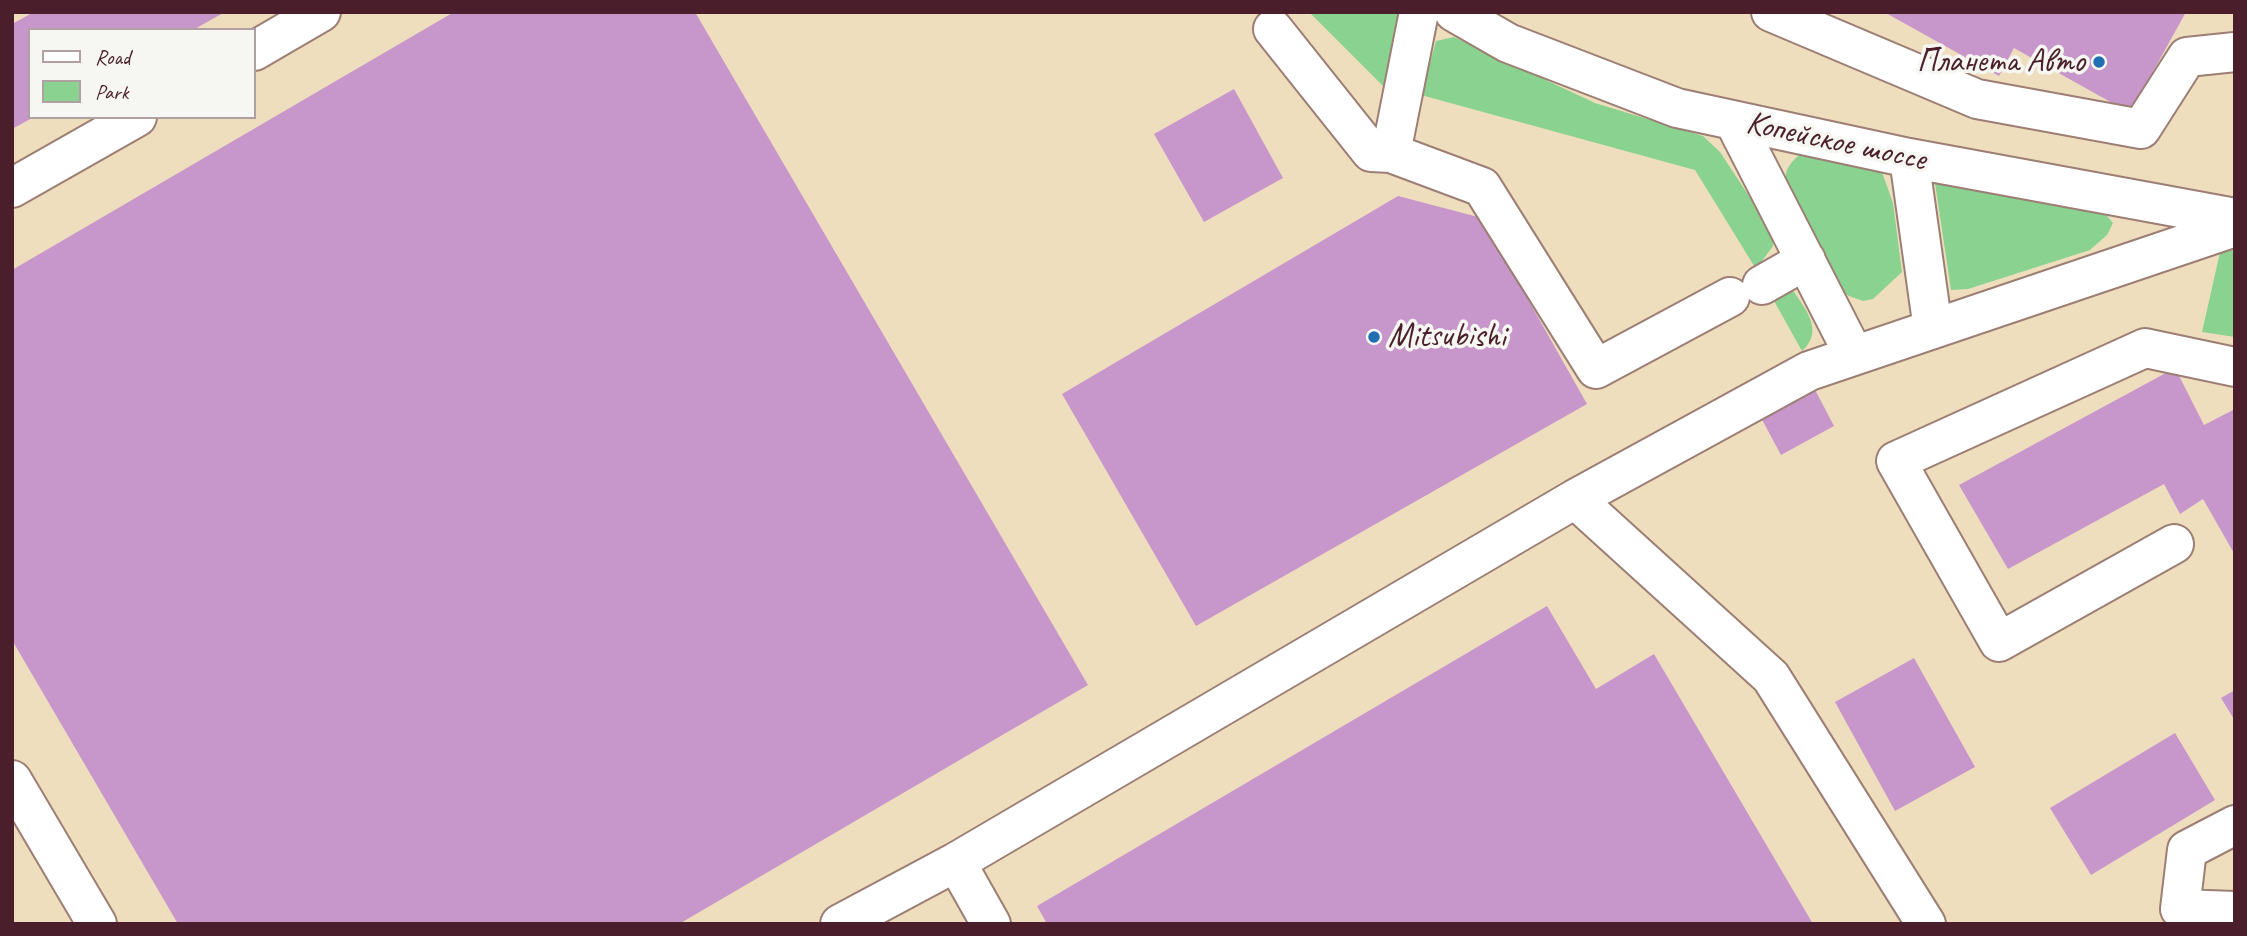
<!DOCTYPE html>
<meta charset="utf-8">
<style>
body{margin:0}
#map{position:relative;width:2247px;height:936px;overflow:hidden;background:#efdebd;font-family:Caveat,sans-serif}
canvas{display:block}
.frame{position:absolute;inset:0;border:14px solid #4a1f2b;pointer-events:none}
.legend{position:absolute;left:28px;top:28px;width:228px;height:91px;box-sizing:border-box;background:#f6f6f2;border:2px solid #b1a0a2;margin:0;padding:9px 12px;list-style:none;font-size:21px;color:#4a1f2b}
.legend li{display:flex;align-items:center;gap:14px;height:35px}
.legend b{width:35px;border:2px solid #b1a0a2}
</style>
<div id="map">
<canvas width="2247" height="936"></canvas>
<div class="frame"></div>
<ul class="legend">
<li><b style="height:9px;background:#fff"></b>Road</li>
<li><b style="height:19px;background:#89d28f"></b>Park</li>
</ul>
</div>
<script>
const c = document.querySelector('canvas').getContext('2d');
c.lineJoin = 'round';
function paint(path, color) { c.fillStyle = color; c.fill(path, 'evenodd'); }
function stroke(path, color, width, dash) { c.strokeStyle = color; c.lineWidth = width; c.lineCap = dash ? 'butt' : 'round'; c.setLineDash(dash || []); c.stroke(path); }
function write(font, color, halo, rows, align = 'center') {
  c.font = font + ' Caveat,sans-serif'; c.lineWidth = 7; c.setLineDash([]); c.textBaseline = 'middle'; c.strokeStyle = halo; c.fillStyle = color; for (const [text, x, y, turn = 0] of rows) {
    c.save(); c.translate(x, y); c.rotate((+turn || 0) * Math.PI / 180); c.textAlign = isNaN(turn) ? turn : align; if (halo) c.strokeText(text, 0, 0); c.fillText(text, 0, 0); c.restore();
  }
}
const green = new Path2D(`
 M1309,12H1398L1385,88Z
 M1454,37L1595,103L1703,136L1720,152L1774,234L1773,246L1756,269L1695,170L1421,95L1436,41Z
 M1799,155L1882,172L1893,203L1902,272L1873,299L1863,301L1849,296L1835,286L1786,191C1784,173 1786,167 1799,155Z
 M1935,183L2102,210L2113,223L2107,235L2090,250L1968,289L1951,290Z
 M2221,248L2235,251V337L2202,332Z
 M1790,286C1803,306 1826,330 1802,351L1769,292Z`);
const building = new Path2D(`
 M34,12H225L193,30H30V117H34L12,129V24Z
 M454,12H695L1088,685L679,924H178L12,640V270Z
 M1884,12H2186L2130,113L2014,48L1999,76Z
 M1234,89L1283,178L1204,222L1154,134Z
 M1398,196L1482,218L1587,404L1196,626L1062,394Z
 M2175,368L2204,425L2235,409V555L2203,499L2180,514L2164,484L2008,569L1959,485Z
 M1812,384L1834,426L1781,455L1759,414Z
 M1547,606L1596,689L1654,654L1813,924H1047L1037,906Z
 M1914,658L1975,767L1895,811L1835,702Z
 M2235,690V721L2221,698Z
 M2175,733L2215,800L2091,875L2050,808Z`);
const minor = new Path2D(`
 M1454,12L1508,43L1677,108L1909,158L2235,218
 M1771,12L1977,99L2141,129L2187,57L2235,52
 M1273,29L1371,152L1391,153L1482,187L1596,369L1730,297
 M254,51L321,12
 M1734,121L1854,355
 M1391,153L1419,12
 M1909,158L1933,329
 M12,188L137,117
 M1762,285L1806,260
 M1575,499L1771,677L1926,924
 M2174,544L1999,642L1896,461L2145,348L2235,367
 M12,780L97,924
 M2235,825L2187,850L2180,909L2235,911
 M840,924L956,862
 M991,924L956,862L1575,499L1809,371L2235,227`);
const markers = [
 [2099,62,7,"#1f6fb2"],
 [1374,337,7,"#1f6fb2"]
];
const poiNames = [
 ["Планета Авто",2085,62],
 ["Mitsubishi",1388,337,"left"]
];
const streetNames = [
 ["Копейское шоссе",1836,142,12]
];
paint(green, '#89d28f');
paint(building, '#c797cc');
stroke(minor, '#9c7e74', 42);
stroke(minor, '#fff', 38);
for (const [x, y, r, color] of markers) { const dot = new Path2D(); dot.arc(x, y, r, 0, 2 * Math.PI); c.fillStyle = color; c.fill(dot); stroke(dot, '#f6f6f2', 2.5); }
write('33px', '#4a1f2b', '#f6f6f2', poiNames, 'right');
write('33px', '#4a1f2b', '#f6f6f2', streetNames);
</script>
